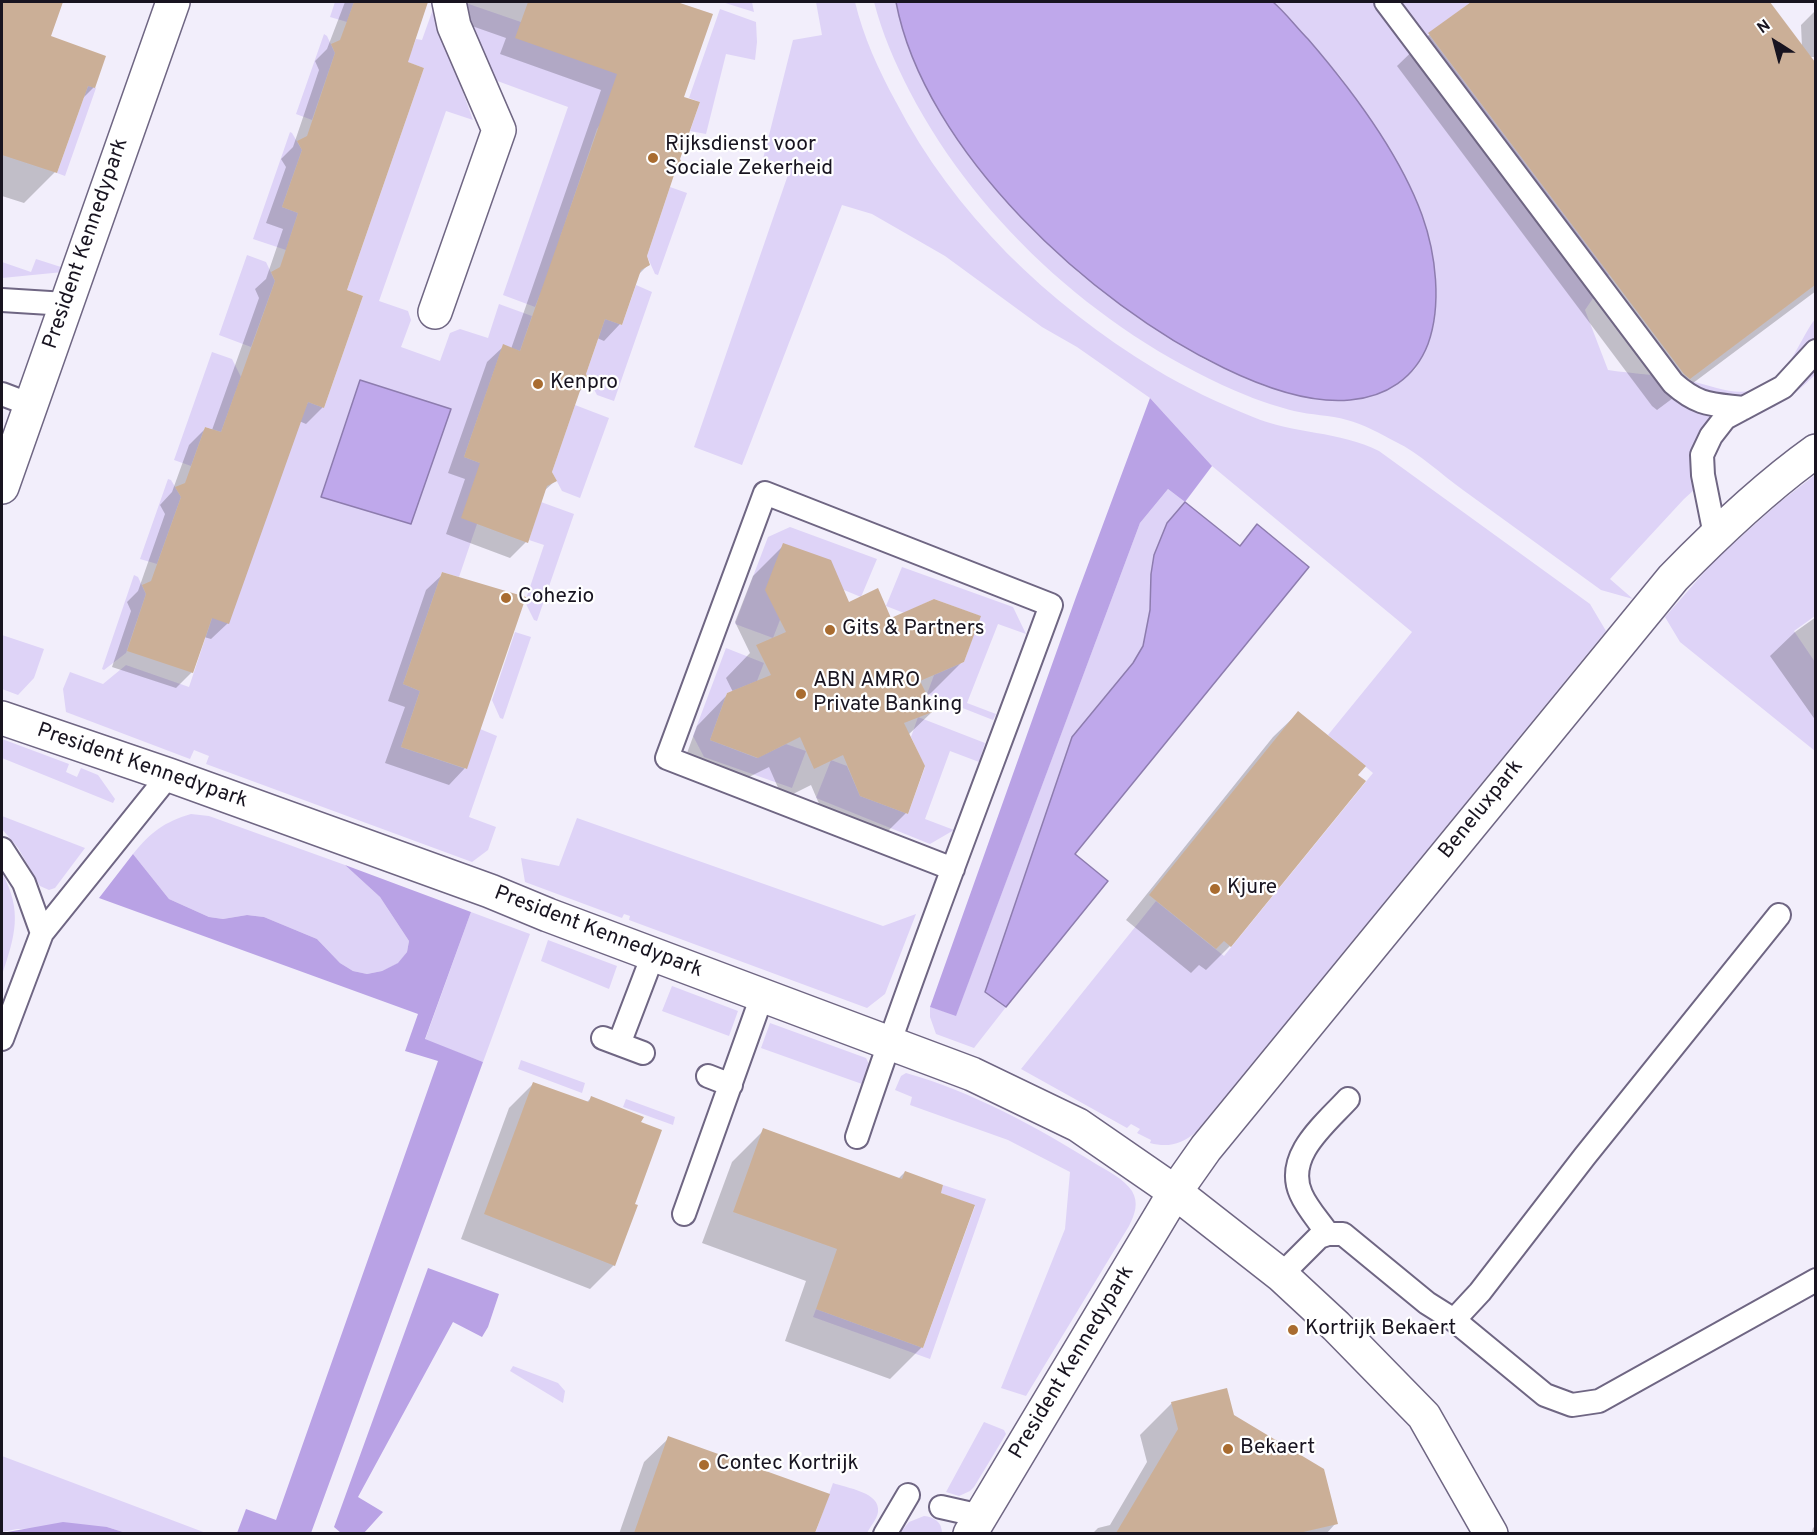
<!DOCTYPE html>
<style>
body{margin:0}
#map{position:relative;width:1817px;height:1535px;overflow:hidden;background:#f2eefb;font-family:Overpass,sans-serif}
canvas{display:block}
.frame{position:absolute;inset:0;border:3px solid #181420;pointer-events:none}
.north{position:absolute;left:1745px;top:12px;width:60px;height:60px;-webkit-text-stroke:4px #fff;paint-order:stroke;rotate:324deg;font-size:16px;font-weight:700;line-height:24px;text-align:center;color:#181420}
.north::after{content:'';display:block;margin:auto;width:21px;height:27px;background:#181420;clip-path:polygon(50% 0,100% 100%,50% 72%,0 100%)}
</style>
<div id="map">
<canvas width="1817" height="1535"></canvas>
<div class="frame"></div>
<div class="north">N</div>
</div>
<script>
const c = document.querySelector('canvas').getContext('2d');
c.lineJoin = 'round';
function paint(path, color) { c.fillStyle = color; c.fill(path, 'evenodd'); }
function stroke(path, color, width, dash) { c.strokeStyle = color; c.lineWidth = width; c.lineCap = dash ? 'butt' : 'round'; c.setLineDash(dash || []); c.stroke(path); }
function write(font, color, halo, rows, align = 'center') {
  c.font = font + ' Overpass,sans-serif'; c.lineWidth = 4.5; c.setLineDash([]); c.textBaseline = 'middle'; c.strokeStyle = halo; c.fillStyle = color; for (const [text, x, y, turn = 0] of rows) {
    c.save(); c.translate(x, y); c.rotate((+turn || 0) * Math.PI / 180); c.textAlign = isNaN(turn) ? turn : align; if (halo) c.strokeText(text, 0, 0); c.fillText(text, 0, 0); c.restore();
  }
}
const green = new Path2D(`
 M335,2H354L347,22L330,17Z
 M463,2L521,22L633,79L597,129L559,241L556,301L540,295L535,307L503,295L568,107L492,79L483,61Z
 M722,2H752L754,12Z
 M816,2H855C863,36 879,71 896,102C954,214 1048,304 1155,369C1186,388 1219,403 1253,417C1293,434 1340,431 1379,451L1590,604L1606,631L1196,1132C1182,1144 1168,1148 1150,1143L1151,1140L1137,1133L1140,1129L1131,1124L1127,1128L1021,1069L1156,901L1224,956L1373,773L1328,735L1412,632L1212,466L1150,398L1077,347L1042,327L945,256L872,214L842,205L742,465L694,447L790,169L763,159L793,40L822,35Z
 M874,2H896L904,32L921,75L941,113L1078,272L1141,320L1204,359L1264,386L1323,399L1404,379L1416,368L1432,332L1435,280L1422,216L1388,147L1340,76L1273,2H1471L1428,34L1609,275L1585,310L1608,370C1635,374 1664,375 1691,381C1724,389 1751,404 1781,373C1794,359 1803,335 1815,319V375C1804,385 1793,396 1779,404C1756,418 1701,433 1715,471L1684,499L1610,579L1633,599L1601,590C1555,557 1509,523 1463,490C1442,475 1419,453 1396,442C1381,434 1363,424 1347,420C1330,415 1311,415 1294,411C1279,407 1262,402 1248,396C1108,339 980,226 910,92C895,63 882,33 874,2Z
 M433,9L473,120L446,111L379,301L408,311L411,320L401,347L440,361L450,333L460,329L488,338L499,304L532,316L520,351L503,345L464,457L480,463L477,524L459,577L442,572L403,684L420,691L401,747L466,769L480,729L497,736L469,817L496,827L488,850L472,862L206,764L209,756L194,750L190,759L66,712L63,689L70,672L103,684L126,665L189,687L212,618L308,402L324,408L363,296L347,290L424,68L407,62L416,39L422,40Z
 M720,9L756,22L757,42L755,60L726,54L706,134L690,131L700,102L689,98Z
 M324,34L327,36L335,53L312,120L296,114Z
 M88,86L96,88L65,176L57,173Z
 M290,132L292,133L302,150L282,207L298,213L286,250L253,239Z
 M670,187L687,193L658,275L655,274L647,256Z
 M247,255L266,262L275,281L251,347L219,335Z
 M36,259L64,268L63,272L2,278V262L31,272Z
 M636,285L652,292L614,401L597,395L586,374L605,319L622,325Z
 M212,352L232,359L241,377L221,432L205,427L191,466L174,460Z
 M575,405L609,418L580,498L562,491L552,472Z
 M1815,475V616L1794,631L1815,662V751L1680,642L1665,617L1715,560L1780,502Z
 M168,479L171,480L181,497L157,564L140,559Z
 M1168,489L1185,502L1167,523L1155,555L1151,574L1150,610L1143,646L1133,663L1072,737L985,992L1006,1007L974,1048L936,1034L930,1017V1007L956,1015L1140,523Z
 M541,502L574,514L537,621L534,620L525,602L544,545L529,540Z
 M790,527L877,559L861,597L844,590L780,620L773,638L735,624L768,537Z
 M902,567L1013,607L1026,634L998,624L967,703L996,714L993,720L927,694L934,675L964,662L980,616L934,599L904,613L886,606Z
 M134,575L138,577L146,594L126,653L104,670L102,669Z
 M515,632L531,637L503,719L500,718L492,700Z
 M2,635L44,649L34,678L18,695L2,689Z
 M726,648L764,663L757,681L727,693L710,740L757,758L786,744L806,751L792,788L704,757L693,736Z
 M918,717L985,743L979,762L950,751L925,819L954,830L930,844L816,798L831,760L847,766L860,796L908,814L925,767L911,737Z
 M2,739L69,764L66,772L77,777L81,768L98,775L115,799L113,803L2,758Z
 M191,814L209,816L345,865L380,897L409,941L407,952L399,963L382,971L367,974L353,971L340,963L317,939L264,917L247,915L223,919L209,917L169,899L133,854C151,832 164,822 191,814Z
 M2,816L85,848L55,888L49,890L40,886L18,848L2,829Z
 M577,818L883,926L916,914L885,994L867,1008L629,920L630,916L624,914L622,918L525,882L521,858L559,866Z
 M2,873C23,911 15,936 2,975Z
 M471,912L530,934L483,1062L425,1040Z
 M548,940L617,966L609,989L541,961Z
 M672,986L738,1011L729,1036L662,1011Z
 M770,1023L866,1058L869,1064L862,1084L761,1048Z
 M521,1060L585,1083L582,1093L518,1069Z
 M906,1073C973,1092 1037,1127 1096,1164C1108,1171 1124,1179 1132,1191C1139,1203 1135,1214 1129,1226L1026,1396L1001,1388L1065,1229L1070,1172L1008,1140L910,1105L912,1097L895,1090L901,1076Z
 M626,1099L675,1117L673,1125L623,1107Z
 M943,1185L986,1199L930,1359L813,1317L816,1309L923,1348L975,1206L941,1193Z
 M513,1366L558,1383L565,1391L563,1403L510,1371Z
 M984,1422L1004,1430L1006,1434L974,1487L970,1491L959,1496L946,1492Z
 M2,1456L206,1533H126L107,1527L17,1529L2,1532Z
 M833,1483C846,1488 881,1492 878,1512C877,1519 870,1527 867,1533L815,1534Z
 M924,1516C934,1517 942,1522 942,1533H900L909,1522Z`);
const forest = new Path2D(`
 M1150,398L1212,466L1185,502L1168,489L1140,523L956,1016L930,1007L1076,597Z
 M133,854L169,899L209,917L223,919L247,915L264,917L317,939L340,963L353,971L367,974L382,971L398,963L407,952L409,941L380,897L345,865L471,912L425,1039L483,1062L311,1533H237L246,1509L276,1520L438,1061L405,1051L418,1014L99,898Z
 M428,1268L499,1294L488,1327L482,1337L453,1322L358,1497L383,1512L364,1533H341L334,1527Z
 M63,1522L107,1527L126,1533H2Z`);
const water = new Path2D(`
 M896,2H1273C1286,13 1296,27 1308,39C1352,90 1399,152 1422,215C1436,254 1442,305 1428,344C1415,378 1386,397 1350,400C1308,404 1261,386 1224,368C1092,305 924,151 896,2Z
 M360,380L451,409L411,524L321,497Z
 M1185,502L1240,546L1257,524L1309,567L1075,854L1108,881L1006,1007L985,992L1072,737L1133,663L1143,646L1150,610L1151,574L1154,555L1167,523Z`);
const shadow = new Path2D(`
 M2,2H62L49,37L94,87L82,99L55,172L24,203L2,196Z
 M345,2H407L425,8L406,63L345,291L323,407L306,424L299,421L228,623L211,639L204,637L192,672L176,688L112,667L131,611L127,602L138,591L165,514L160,505L172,492L189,445L206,428L212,430L259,298L255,289L266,279L283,229L266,223L286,167L281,159L293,147L319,70L315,61L327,49Z
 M456,2H672L711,15L682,98L679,159L682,166L672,177L645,256L648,265L638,275L620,324L604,341L597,338L585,375L588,383L577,394L550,472L555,481L544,491L526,542L510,558L446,534L465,479L448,473L487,362L504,346L511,349L601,90L500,54L506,38L452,19Z
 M1473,2H1768L1802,47L1801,25L1816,10V57H1810L1816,65V291L1657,410L1652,406L1397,66L1429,35Z
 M784,545L848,604L890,620L963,661L931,693L926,696L933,711L908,735L906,813L875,844L829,827L811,785L783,799L769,767L725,789L680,772L697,726L728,694L733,692L726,678L750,653L735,622L753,576Z
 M443,574L524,598L465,768L449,785L385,763L405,707L388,701L426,590Z
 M1816,617V721L1770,656L1795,632Z
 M1298,713L1230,946L1206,970L1199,965L1191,973L1126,920L1273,737Z
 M533,1084L586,1103L591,1098L614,1265L590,1289L461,1239L509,1108Z
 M764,1130L898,1179L905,1172L922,1347L890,1379L785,1341L806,1281L702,1243L732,1162Z
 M1172,1403L1232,1416L1336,1523L1326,1534H1092L1098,1528L1110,1525L1147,1462L1140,1435Z
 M669,1438L828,1494L813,1534H619L644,1462Z
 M1816,1525V1534H1811L1813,1528Z`);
const building = new Path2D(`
 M2,2H63L51,36L106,56L95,88L88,86L57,173L2,155Z
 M354,2H428L408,62L424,68L347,290L363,296L324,408L308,402L229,624L212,618L193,673L127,651L146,594L142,585L151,581L181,497L175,487L185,483L205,427L221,432L275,281L271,272L280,267L298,213L282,207L302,150L297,141L307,136L335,53L331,44L340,40Z
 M528,2H677L713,14L684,97L700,102L680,159L684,167L675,172L647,256L650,265L641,270L622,325L605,319L586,374L590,383L581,388L552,472L557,481L547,486L528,543L461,518L480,463L464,457L503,344L520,351L617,74L515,38Z
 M1471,2H1770L1815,62V285L1690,379L1684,374L1428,33Z
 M783,543L831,560L849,602L878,588L891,618L934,599L981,616L964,662L920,681L935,711L904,723L925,766L908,814L860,796L843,755L814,769L800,737L758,758L710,740L727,693L771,675L756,645L786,632L765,590Z
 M442,572L526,597L467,769L401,747L420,691L403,684Z
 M1298,711L1366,766L1358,775L1366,781L1231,947L1224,941L1216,949L1149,895Z
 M533,1082L589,1102L591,1096L644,1117L641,1122L662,1130L635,1204L638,1205L615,1266L484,1214Z
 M763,1128L902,1179L905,1171L943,1185L941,1193L975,1205L923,1348L816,1309L837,1249L733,1212Z
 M1227,1388L1234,1415L1324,1469L1338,1524L1299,1533H1116L1178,1429L1171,1402Z
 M668,1436L830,1494L815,1533H634Z`);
const lane = new Path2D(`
 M1386,2L1673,383C1699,406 1711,404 1744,408
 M2,300L66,304
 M2,394L31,405
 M1715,535L1703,475L1702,455L1711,436L1725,418L1783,387L1816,351
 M2,849L24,883L42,933
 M603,1038L643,1053
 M2,1039L42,933L169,775
 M619,1044L653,955
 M708,1076L731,1085
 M857,1137C917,958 986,782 1051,605L765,493L667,758L953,869
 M684,1214L762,996
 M1328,1234C1319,1221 1307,1208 1301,1194C1284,1156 1325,1124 1348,1099
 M1281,1275L1319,1237L1328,1234H1343L1427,1303L1454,1320L1545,1395L1572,1405L1599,1401L1816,1280
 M1454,1320L1480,1292L1585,1156L1779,915
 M941,1507L981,1516
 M885,1534L908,1495`);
const street = new Path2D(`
 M435,312L499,130L454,26L449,2
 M2,487L173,2
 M2,718L169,775L490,891L548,915L972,1074L1078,1125L1175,1192L1281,1275L1336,1326L1424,1416L1491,1534
 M970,1534L1175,1192L1206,1148L1673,578C1717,533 1764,488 1816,451`);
const markers = [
 [653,158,6,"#a96c30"],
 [538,384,6,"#a96c30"],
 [506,598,6,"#a96c30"],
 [830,630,6,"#a96c30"],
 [801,694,6,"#a96c30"],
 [1215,889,6,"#a96c30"],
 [1293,1330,6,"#a96c30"],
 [1228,1449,6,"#a96c30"],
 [704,1465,6,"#a96c30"]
];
const poiNames = [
 ["Rijksdienst voor",665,146],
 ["Sociale Zekerheid",665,170],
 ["Kenpro",550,384],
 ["Cohezio",518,598],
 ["Gits & Partners",842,630],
 ["ABN AMRO",813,682],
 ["Private Banking",813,706],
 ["Kjure",1227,889],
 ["Kortrijk Bekaert",1305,1330],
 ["Bekaert",1240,1449],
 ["Contec Kortrijk",716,1465]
];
const streetNames = [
 ["President Kennedypark",87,244,-71],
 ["President Kennedypark",142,767,19],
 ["Beneluxpark",1482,810,-51],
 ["President Kennedypark",598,933,21],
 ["President Kennedypark",1073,1363,-59]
];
paint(green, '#ded3f7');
paint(forest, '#b9a2e5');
paint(water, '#bfa8eb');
stroke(water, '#8d7cae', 1.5);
paint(shadow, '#0003');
paint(building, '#cbaf97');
stroke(lane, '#6f6683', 26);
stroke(street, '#6f6683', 36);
stroke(lane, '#fff', 22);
stroke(street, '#fff', 33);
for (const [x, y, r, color] of markers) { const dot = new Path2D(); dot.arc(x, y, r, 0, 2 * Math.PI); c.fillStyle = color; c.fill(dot); stroke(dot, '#fff', 2); }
write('21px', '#181420', '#fff', poiNames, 'left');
write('21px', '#181420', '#fff', streetNames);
</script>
